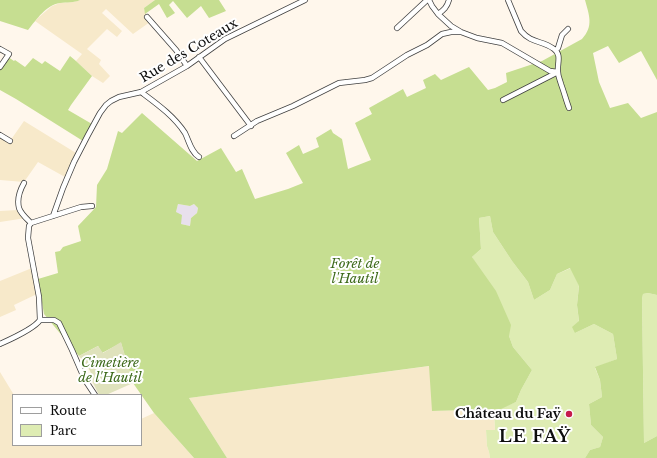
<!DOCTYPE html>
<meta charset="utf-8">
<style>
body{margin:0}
#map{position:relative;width:657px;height:458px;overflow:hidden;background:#fff7ec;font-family:"Libre Baskerville",serif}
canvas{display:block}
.legend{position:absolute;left:12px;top:394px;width:130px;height:52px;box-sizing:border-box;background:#fff;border:1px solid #9e9e9e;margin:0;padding:5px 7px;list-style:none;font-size:12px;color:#0d0d0d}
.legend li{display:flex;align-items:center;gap:8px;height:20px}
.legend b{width:20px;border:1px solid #9e9e9e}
</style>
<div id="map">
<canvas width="657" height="458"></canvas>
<ul class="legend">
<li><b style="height:5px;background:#fff"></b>Route</li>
<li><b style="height:11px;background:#deecb3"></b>Parc</li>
</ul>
</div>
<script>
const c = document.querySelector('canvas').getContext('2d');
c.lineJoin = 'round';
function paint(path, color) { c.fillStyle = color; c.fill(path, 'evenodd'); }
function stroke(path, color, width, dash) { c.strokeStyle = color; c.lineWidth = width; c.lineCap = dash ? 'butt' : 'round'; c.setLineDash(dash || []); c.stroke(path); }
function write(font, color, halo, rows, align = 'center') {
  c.font = font + ' "Libre Baskerville",serif'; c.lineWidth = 4; c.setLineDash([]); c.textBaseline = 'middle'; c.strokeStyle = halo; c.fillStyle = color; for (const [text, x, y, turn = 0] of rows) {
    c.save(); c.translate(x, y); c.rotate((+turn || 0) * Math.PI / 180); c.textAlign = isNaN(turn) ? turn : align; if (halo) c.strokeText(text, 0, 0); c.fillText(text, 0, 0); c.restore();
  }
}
const industrial = new Path2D(`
 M178,204L190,206L194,204L198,208L197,213L191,218L190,226L181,224L176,212Z`);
const farmland = new Path2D(`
 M80,0H155L144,8L147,19L150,22L133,34L106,9L102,13L122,31L117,37L107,29L87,49L101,60L99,64L110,76L103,83L92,76L76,61L82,54L35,21L39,17L52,6L60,3L73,2Z
 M24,121L76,153L65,177L38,162L24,182L0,180V136L10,141Z
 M18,210L26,218L0,222V211Z
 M32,268L37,294L14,305L16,310L0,317V281Z
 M430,366L433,411L494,409L495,430H486L487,446L489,452L490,458H227L189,398Z
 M0,372L14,395H13V445H141V419L154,413L194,458H0Z`);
const green = new Path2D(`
 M490,216L493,232L512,261L528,282L534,300L550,290L557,274L571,268L579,285L577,305L579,322L575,333L594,324L613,334L617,359L595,368L600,380L602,397L589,404L591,425L603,437L600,447L590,450L585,458H490L489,452L487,446L486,430H495L494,409L501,408L516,402L521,390L532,370L513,347L509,336L472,257L481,249L479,218Z
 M648,293L657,295V436L644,443L642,299L643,294Z`);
const forest = new Path2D(`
 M0,0H80C74,3 67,2 60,3C46,5 37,19 28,30L0,21Z
 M155,0H219L226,11L209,18L201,6L187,18L173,1L169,5L175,13L167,18L159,4L145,14L144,8Z
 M585,0H657V80L641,51L619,63L608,46L593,53L599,82L610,108L628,103L641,118L657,112V295L648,293L643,294L642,299L644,443L657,436V458H585L590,450L600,447L603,437L591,425L589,404L602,397L600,380L595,367L617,359L613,334L594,324L575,333L572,327L579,321L577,305L579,286L570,268L557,274L550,290L534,300L528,282L512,261L493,232L490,216L479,218L481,249L472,257L496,291L511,325L509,336L513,347L532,370L521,390L516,402L501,409L432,411L429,366L189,398L227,458H194L154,413L133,383L121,343L102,353L98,346L79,356L44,314L38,279L58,273L55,252L60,251L63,247L81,241L78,226L96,207L97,185L107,169L118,131L122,133L142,113L197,161L221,148L236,172L242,169L255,199L288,189L303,183L286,153L299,145L303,154L319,147L316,138L331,129L333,133L342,139L348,169L371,160L355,123L372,114L369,108L403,89L407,97L426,88L423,80L435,74L441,80L469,67L488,90L495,88L507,82L506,73L542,61L582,39C594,26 589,15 585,0ZM178,204L190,206L194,204L198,208L197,213L191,218L190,226L181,224L182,215L176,212Z
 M70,56L76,61L92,76L71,105L68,110L92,124L83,141L16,99L0,90V69L8,57L14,61L15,60L25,67L33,58L42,64L45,61L60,71Z`);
const cemetery = new Path2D(`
 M121,342L133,383L106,395H99L92,381C94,372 84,363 79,356L98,346L103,353Z`);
const street = new Path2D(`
 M429,0L432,6L438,14L451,26L461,32L477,38L502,43L550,71L558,72
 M508,0L521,31C532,44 542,40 554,49C562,55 557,63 558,72C558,76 560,80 561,84C564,92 566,100 569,108
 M438,14C444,10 447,7 449,0
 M147,17L176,50L187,66
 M397,28L427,0
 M0,49L9,54L0,67
 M556,50L558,48L562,35L568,29
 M199,57L251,126
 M141,92C157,104 174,116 185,133C189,141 191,152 199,157
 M503,100L558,72
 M0,135L10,141
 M234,136L257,121L293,106L339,83L365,80L372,78L407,55L427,45L442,34L451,32H461
 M24,183C20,190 17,200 19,208C21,214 27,219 31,223
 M53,216L63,188L74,162L88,135L100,113L106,105L111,101L119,97L141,92L187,66L225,39L305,0
 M31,223L81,207L92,206
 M40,320H54L59,323L72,350L85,380L95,395
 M0,344C11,339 34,329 40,320L39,297L28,238L29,226L31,223`);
const markers = [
 [569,414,4,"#c61b4b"]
];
const streetNames = [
 ["Rue des Coteaux",189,51,-31]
];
const parkNames = [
 ["Forêt de",355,264],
 ["l'Hautil",355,279],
 ["Cimetière",110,363],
 ["de l'Hautil",110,378]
];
const poiNames = [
 ["Château du Faÿ",561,414]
];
const districtNames = [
 ["LE FAŸ",535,437]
];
paint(industrial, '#e8e0ec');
paint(farmland, '#f7e9ca');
paint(green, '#deecb3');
paint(forest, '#c6de91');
paint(cemetery, '#dfe2bc');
stroke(street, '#404040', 6);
stroke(street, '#fff', 4.5);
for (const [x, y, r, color] of markers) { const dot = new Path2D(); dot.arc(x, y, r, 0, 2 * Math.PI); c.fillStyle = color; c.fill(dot); stroke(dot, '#fff', 1.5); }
write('13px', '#0d0d0d', '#fff', streetNames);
write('italic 13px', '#3c6919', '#fff', parkNames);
write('bold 13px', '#0d0d0d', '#fff', poiNames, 'right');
c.letterSpacing = '1px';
write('bold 17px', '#0d0d0d', '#fff', districtNames);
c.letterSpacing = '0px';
</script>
